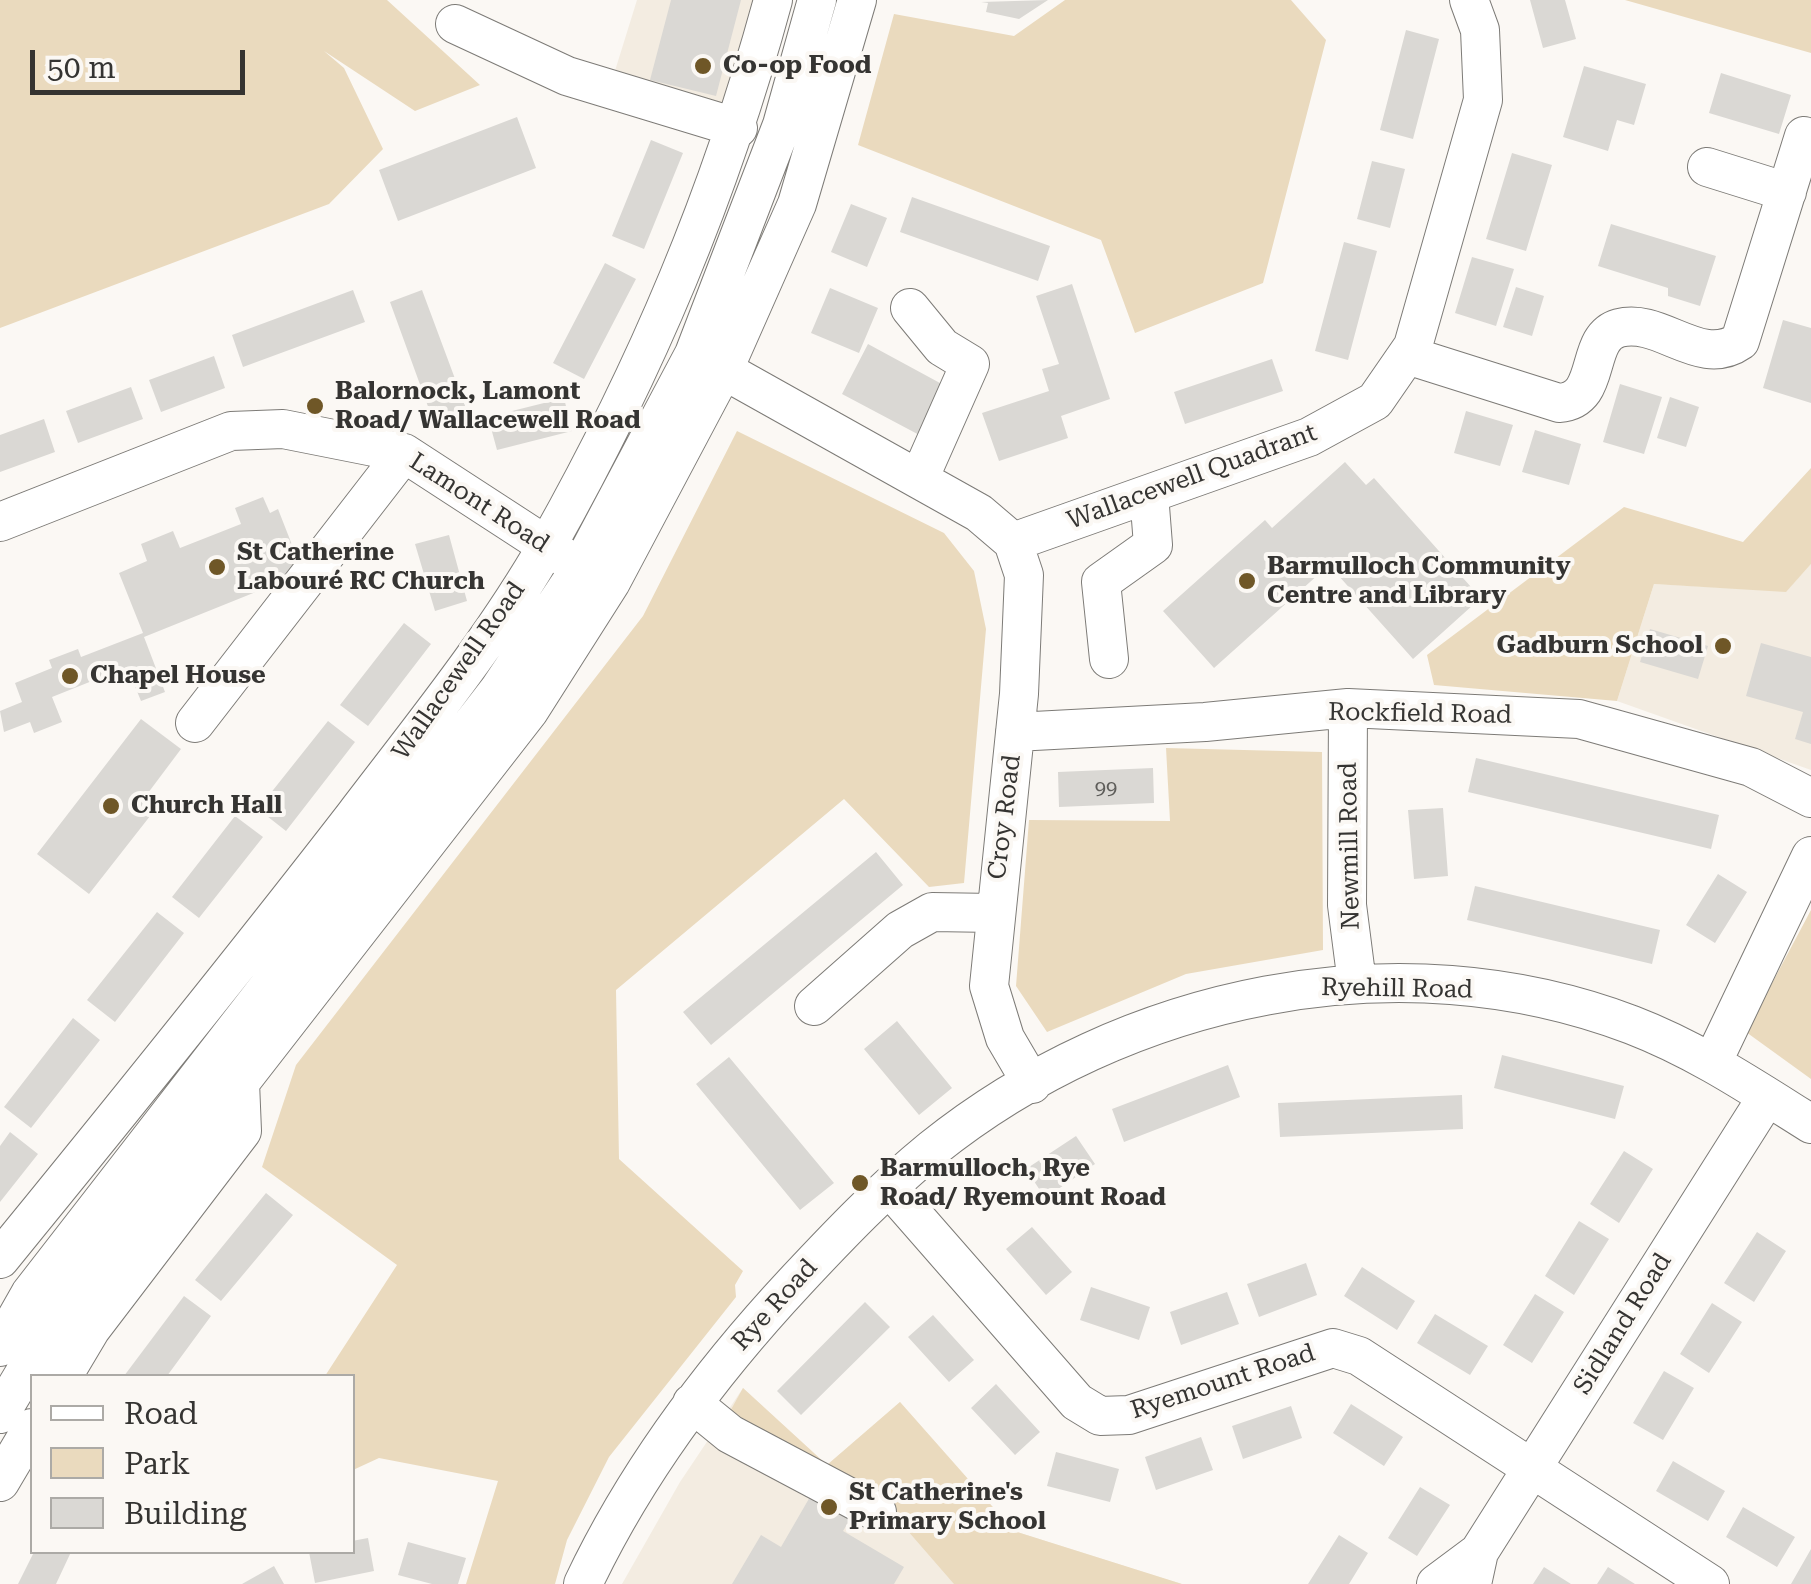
<!DOCTYPE html>
<meta charset="utf-8">
<style>
body{margin:0}
#map{position:relative;width:1811px;height:1584px;overflow:hidden;background:#fbf8f4;font-family:"Roboto Serif",serif}
canvas{display:block}
.legend{position:absolute;left:30px;top:1374px;width:325px;height:180px;box-sizing:border-box;background:#fbf8f4;border:2px solid #acaaa6;margin:0;padding:12px 18px;list-style:none;font-size:30px;color:#353432}
.legend li{display:flex;align-items:center;gap:20px;height:50px}
.legend b{width:50px;border:2px solid #acaaa6}
.scale{position:absolute;left:30px;top:50px;width:215px;height:45px;box-sizing:border-box;border:5px solid #353432;border-top:0;padding-left:12px;font-size:30px;line-height:35px;white-space:nowrap;color:#353432;-webkit-text-stroke:8px #fbf8f4;paint-order:stroke}
</style>
<div id="map">
<canvas width="1811" height="1584"></canvas>
<ul class="legend">
<li><b style="height:12px;background:#fff"></b>Road</li>
<li><b style="height:28px;background:#eadabe"></b>Park</li>
<li><b style="height:28px;background:#dad8d4"></b>Building</li>
</ul>
<div class="scale">50 m</div>
</div>
<script>
const c = document.querySelector('canvas').getContext('2d');
c.lineJoin = 'round';
function paint(path, color) { c.fillStyle = color; c.fill(path, 'evenodd'); }
function stroke(path, color, width, dash) { c.strokeStyle = color; c.lineWidth = width; c.lineCap = dash ? 'butt' : 'round'; c.setLineDash(dash || []); c.stroke(path); }
function write(font, color, halo, rows, align = 'center') {
  c.font = font + ' "Roboto Serif",serif'; c.lineWidth = 8; c.setLineDash([]); c.textBaseline = 'middle'; c.strokeStyle = halo; c.fillStyle = color; for (const [text, x, y, turn = 0] of rows) {
    c.save(); c.translate(x, y); c.rotate((+turn || 0) * Math.PI / 180); c.textAlign = isNaN(turn) ? turn : align; if (halo) c.strokeText(text, 0, 0); c.fillText(text, 0, 0); c.restore();
  }
}
const built = new Path2D(`
 M637,0H753L724,108L614,74Z
 M1811,564V770L1617,701L1654,584L1786,591Z
 M743,1388L827,1465L900,1402L1014,1531L1182,1584H622L680,1482Z`);
const green = new Path2D(`
 M0,0H387L480,85L415,111L324,51L344,68L383,149L329,204L0,328Z
 M1065,0H1291L1326,40L1263,283L1135,333L1101,240L858,145L894,14L1014,36Z
 M1625,0H1811V53Z
 M737,431L944,533L974,571L986,629L964,883L929,887L844,799L616,990L619,1159L743,1271L735,1285L736,1297L609,1457L567,1540L555,1584H466L498,1481L379,1458L353,1470L352,1376H325L397,1265L262,1167L296,1065L643,616Z
 M1811,468V564L1786,592L1654,584L1617,701L1434,685L1427,655L1624,507L1743,542Z
 M1166,748L1322,752L1323,950L1186,974L1047,1032L1016,986L1029,820L1170,821Z
 M1811,910V1079L1746,1032Z
 M743,1388L827,1465L900,1402L1014,1531L1182,1584H954L881,1500L728,1415Z`);
const building = new Path2D(`
 M671,0H741L716,96L650,80Z
 M1048,0L1019,19L986,12L988,3L981,2Z
 M1530,0H1565L1576,39L1543,48Z
 M1406,30L1439,39L1413,139L1380,130Z
 M1584,66L1646,84L1634,125L1617,120L1608,151L1563,137Z
 M1721,73L1791,95L1779,134L1709,113Z
 M517,117L536,168L398,221L379,170Z
 M651,140L683,153L644,249L612,236Z
 M1512,153L1552,165L1526,251L1486,239Z
 M1372,161L1405,169L1390,228L1357,219Z
 M912,197L1050,246L1038,281L900,232Z
 M851,204L887,218L867,267L831,252Z
 M1611,224L1716,256L1700,306L1668,296V288L1598,266Z
 M1344,242L1377,251L1348,360L1315,351Z
 M1472,257L1514,269L1496,326L1455,313Z
 M605,263L636,279L584,379L553,363Z
 M1072,284L1110,399L1061,416L1068,438L999,461L982,413L1049,391L1042,369L1059,364L1036,296Z
 M1516,287L1544,296L1532,336L1503,327Z
 M830,288L878,308L859,353L811,333Z
 M353,290L365,322L243,367L232,335Z
 M422,290L467,411L434,423L390,302Z
 M1783,320L1811,328V403L1763,388Z
 M868,344L951,389L925,438L842,394Z
 M214,356L225,388L161,412L149,380Z
 M1272,359L1283,391L1185,424L1174,392Z
 M1620,384L1662,397L1644,454L1603,442Z
 M131,387L143,419L78,443L66,411Z
 M1670,397L1699,407L1686,447L1657,438Z
 M564,398L572,431L497,450L488,417Z
 M1466,411L1513,425L1500,466L1454,453Z
 M44,419L55,452L0,472V435Z
 M1535,430L1581,444L1569,485L1522,472Z
 M1345,462L1366,485L1374,478L1471,587L1463,595L1473,605L1413,659L1329,565L1214,668L1163,611L1265,520L1272,528Z
 M263,497L270,513L278,509L303,573L144,637L165,692L141,701L127,667L52,697L62,722L34,733L30,722L4,732L0,711L22,702L15,683L52,668L49,660L78,649L81,657L143,633L119,573L147,561L141,544L173,531L180,548L241,524L235,508Z
 M449,535L467,601L435,611L415,544Z
 M404,623L431,644L368,726L340,705Z
 M1650,629L1708,646L1698,679L1640,662Z
 M1761,643L1811,657V744L1795,739L1803,712L1746,696Z
 M141,719L181,749L142,801L154,811L89,894L37,854Z
 M328,721L355,742L286,831L258,809Z
 M1476,758L1719,815L1711,849L1468,792Z
 M1153,768L1154,803L1059,807L1058,772Z
 M1443,808L1448,876L1414,879L1408,810Z
 M235,816L263,837L199,918L172,897Z
 M876,852L903,885L711,1045L683,1012Z
 M1718,874L1747,892L1715,943L1686,925Z
 M1475,886L1660,930L1652,964L1467,920Z
 M157,912L184,933L115,1022L87,1000Z
 M73,1018L100,1040L31,1128L4,1107Z
 M897,1021L952,1088L919,1115L864,1049Z
 M1502,1055L1624,1086L1615,1119L1494,1088Z
 M729,1057L834,1183L800,1210L696,1084Z
 M1228,1065L1240,1097L1124,1142L1112,1109Z
 M1462,1095L1463,1129L1280,1137L1278,1103Z
 M10,1132L38,1154L0,1202V1146Z
 M1076,1136L1095,1164L1045,1198L1026,1169Z
 M1624,1151L1653,1169L1619,1223L1590,1204Z
 M266,1193L293,1215L221,1301L195,1280Z
 M1579,1221L1609,1239L1574,1295L1545,1276Z
 M1032,1227L1072,1272L1046,1295L1006,1249Z
 M1757,1232L1786,1251L1754,1302L1724,1283Z
 M1306,1263L1317,1295L1259,1317L1247,1284Z
 M1362,1267L1415,1301L1397,1330L1344,1296Z
 M1091,1287L1150,1307L1139,1340L1080,1320Z
 M1227,1292L1239,1324L1181,1345L1170,1312Z
 M1535,1294L1564,1312L1532,1363L1503,1345Z
 M184,1296L211,1316L167,1376H124Z
 M865,1302L890,1327L801,1415L777,1391Z
 M1712,1303L1742,1322L1709,1373L1680,1354Z
 M1435,1314L1488,1346L1470,1375L1417,1343Z
 M933,1315L974,1360L949,1382L908,1337Z
 M1664,1371L1694,1388L1663,1440L1633,1423Z
 M996,1384L1040,1432L1015,1455L971,1408Z
 M1351,1404L1403,1437L1384,1466L1333,1433Z
 M1291,1406L1302,1438L1243,1459L1232,1426Z
 M1201,1437L1213,1470L1156,1490L1145,1457Z
 M1056,1452L1119,1469L1110,1502L1047,1486Z
 M1673,1461L1725,1491L1708,1521L1656,1491Z
 M1420,1487L1450,1505L1417,1556L1388,1538Z
 M814,1490L854,1513L843,1531L904,1567L894,1584H732L761,1535L781,1547Z
 M1743,1507L1795,1537L1777,1567L1726,1537Z
 M1339,1535L1368,1553L1349,1584H1308Z
 M368,1538L374,1571L315,1583L309,1552H352V1541Z
 M408,1542L466,1558L458,1584H432L398,1575Z
 M1811,1549V1584H1791Z
 M34,1552H71L56,1584H18Z
 M274,1566L284,1584H242Z
 M1544,1567L1571,1584H1533Z
 M1608,1567L1635,1584H1597Z`);
const minor = new Path2D(`
 M455,24L567,76L738,128
 M1707,167L1787,192
 M910,308L942,347L970,364L919,479
 M1407,355L1559,403C1604,400 1583,338 1619,328C1661,317 1700,369 1740,341L1804,136
 M702,358L979,513L1013,542
 M0,522L231,431L283,429L404,453L567,559
 M1013,542L1309,437L1375,401L1413,346L1483,100L1480,30L1469,0
 M1013,542L1024,575L1019,694L989,986L1005,1038L1032,1084
 M1109,659L1101,582L1153,545L1149,494
 M1348,708L1347,905L1357,983
 M195,723L404,453
 M1015,732L1205,722L1348,708L1579,719L1751,767L1811,798
 M814,1006L900,930L932,912L994,913
 M1713,1061L1811,856
 M889,1187L1077,1402L1100,1416L1129,1415L1333,1348L1359,1356L1710,1584
 M0,1259C120,1112 239,965 355,815C422,727 493,640 548,544C647,368 720,195 773,0
 M0,1347L30,1294L498,691L581,567L694,354L782,125L817,0
 M63,1376L91,1329L242,1131L240,1082L233,1073
 M692,1403L730,1434L877,1512
 M0,1414L60,1314L529,711L611,582L724,369L797,204L857,0
 M0,1482L32,1428
 M583,1584C636,1472 712,1371 796,1281C839,1235 883,1189 932,1149C1125,994 1398,936 1632,1025C1697,1050 1752,1087 1811,1124
 M1436,1584L1479,1552
 M1472,1584L1479,1552L1767,1097`);
const markers = [
 [703,66,10,"#6f5727"],
 [315,406,10,"#6f5727"],
 [217,567,10,"#6f5727"],
 [1247,581,10,"#6f5727"],
 [1723,646,10,"#6f5727"],
 [70,676,10,"#6f5727"],
 [111,806,10,"#6f5727"],
 [860,1183,10,"#6f5727"],
 [829,1507,10,"#6f5727"]
];
const numberNames = [
 ["99",1106,788]
];
const poiNames = [
 ["Co-op Food",723,66],
 ["Balornock, Lamont",335,392],
 ["Road/ Wallacewell Road",335,421],
 ["St Catherine",237,553],
 ["Labouré RC Church",237,582],
 ["Barmulloch Community",1267,567],
 ["Centre and Library",1267,596],
 ["Gadburn School",1703,646,"right"],
 ["Chapel House",90,676],
 ["Church Hall",131,806],
 ["Barmulloch, Rye",880,1169],
 ["Road/ Ryemount Road",880,1198],
 ["St Catherine's",849,1493],
 ["Primary School",849,1522]
];
const streetNames = [
 ["Wallacewell Quadrant",1192,477,-20],
 ["Lamont Road",479,503,33],
 ["Wallacewell Road",459,671,-55],
 ["Rockfield Road",1420,714,1],
 ["Croy Road",1005,817,-83],
 ["Newmill Road",1350,846,-91],
 ["Ryehill Road",1397,989,1],
 ["Rye Road",775,1305,-48],
 ["Sidland Road",1623,1324,-58],
 ["Ryemount Road",1223,1382,-18]
];
paint(built, '#f3ece1');
paint(green, '#eadabe');
paint(building, '#dad8d4');
stroke(minor, '#7d7b77', 40);
stroke(minor, '#fff', 38);
for (const [x, y, r, color] of markers) { const dot = new Path2D(); dot.arc(x, y, r, 0, 2 * Math.PI); c.fillStyle = color; c.fill(dot); stroke(dot, '#fbf8f4', 4); }
write('20px', '#5e5d5a', null, numberNames);
write('bold 25px', '#353432', '#fbf8f4', poiNames, 'left');
write('25px', '#353432', '#fbf8f4', streetNames);
</script>
